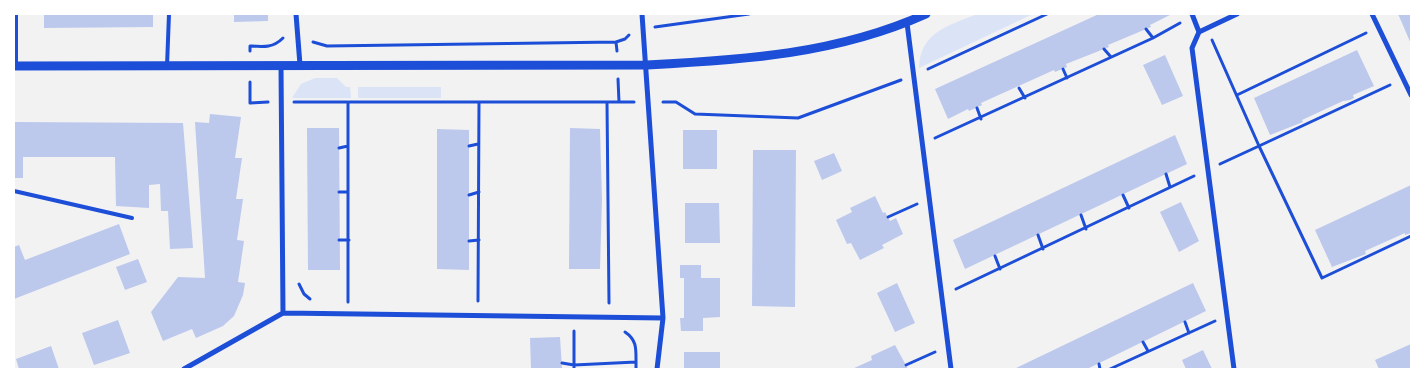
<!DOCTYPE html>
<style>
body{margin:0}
#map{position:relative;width:1425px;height:383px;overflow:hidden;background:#f2f2f2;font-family:"Varela Round",sans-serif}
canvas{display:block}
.frame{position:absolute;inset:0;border:15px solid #fff;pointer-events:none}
</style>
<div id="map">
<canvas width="1425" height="383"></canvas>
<div class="frame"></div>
</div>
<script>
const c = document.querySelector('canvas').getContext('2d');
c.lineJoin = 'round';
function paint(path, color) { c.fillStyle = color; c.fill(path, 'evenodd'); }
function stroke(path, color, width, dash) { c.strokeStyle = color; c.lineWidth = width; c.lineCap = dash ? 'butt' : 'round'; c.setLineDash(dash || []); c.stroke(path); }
const green = new Path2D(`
 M977,14H1033L919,68C920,32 948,26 977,14Z
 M315,78H337L346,87H350L351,98H292L301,84Z
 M358,87H441V98H358Z`);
const building = new Path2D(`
 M44,14H153V27L44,28Z
 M234,14H268V21L234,22Z
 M1099,14L1170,15L1150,25L1151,27L1108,45L1109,47L1066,64L1067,67L1055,72L1054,70L981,103L982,105L969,111L968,109L948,119L935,89Z
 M1398,14H1411V44L1402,23Z
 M1357,50L1374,86L1353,95L1354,98L1350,100L1343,101L1302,120L1303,122L1270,135L1254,98Z
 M1165,55L1183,96L1162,105L1143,65Z
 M210,114L241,117L235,158H242L236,199H243L237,240L244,241L238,282L245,283L243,295L234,316L223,326L196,338L192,329L163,341L151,312L178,277L205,278L195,122L209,123Z
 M14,122L183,123L193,248L170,249L168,211H161L160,184L149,185V208L116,206L115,157H23V178H14Z
 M307,128H339L340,270H308Z
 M570,128L600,129L602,199L600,269H569Z
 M437,129L469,130V270L437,269Z
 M683,130H717V169H683Z
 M1175,135L1187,164L965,269L953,240Z
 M753,150H796L795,307L752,306Z
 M834,153L842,171L822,180L814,161Z
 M1411,185V233L1405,235V233L1365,251L1366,254L1332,267L1315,230Z
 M875,196L883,213L885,212L890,221L896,218L903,234L882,245L884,248L860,260L851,243L847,244L836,220L852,212L850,208Z
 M1181,202L1199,241L1179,252L1160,212Z
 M685,203H719L720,243H685Z
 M119,224L130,254L14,299V247L19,245L25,260Z
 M138,259L147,282L125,290L116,267Z
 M680,265H701V278H720V317L703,318V331H681L680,318H684V278H680Z
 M897,283L915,323L895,332L877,293Z
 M1193,283L1206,311L1087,369H1014Z
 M118,320L130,353L94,365L82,333Z
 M560,337L562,369H531L530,338Z
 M1411,344V369H1379L1375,360Z
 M895,345L908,369H852L872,360L871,356Z
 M51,346L59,369H19L16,359Z
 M1203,350L1212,369H1186L1182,360Z
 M684,352H720V369H684Z`);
const path = new Path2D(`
 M655,27L749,14
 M1146,29L1153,38
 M1212,40L1259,146L1220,164
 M313,42L327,46L616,42
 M1104,49L1111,57
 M250,51V46C264,47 273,48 283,38
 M617,51L616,42L625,39L629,35
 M928,69L1047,14
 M1063,69L1067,78
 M618,79L619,102
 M250,82V103L268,102
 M1390,85L1259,146L1322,278L1411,236
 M1019,88L1025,98
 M1237,95L1366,33
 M294,102H348V302
 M349,102H479L478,301
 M479,102H607
 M663,102H676L695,114L798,118L901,80
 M977,108L981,119
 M935,138L1153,38L1180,23
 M469,146L478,144
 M339,148L348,146
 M1166,174L1170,187
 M339,192H348
 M469,195L479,192
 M1123,195L1129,208
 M1081,215L1086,229
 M888,217L917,204
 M1038,235L1043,249
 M339,240H349
 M469,241L479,240
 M995,256L1000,269
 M299,284L304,294L310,299
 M956,289L1194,176
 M609,303L607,102H634
 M1185,322L1189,333
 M574,331V365L636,362C636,349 637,340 625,332
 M1143,342L1148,351
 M562,363L574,365V369
 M1099,364L1100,369
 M906,365L935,352
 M636,369V362
 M1110,369L1215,321`);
const service = new Path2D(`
 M16,14V66
 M167,66L169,14
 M14,191L132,218`);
const minor = new Path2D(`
 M296,14L300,65
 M642,14L663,318L657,369
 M1192,14L1199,32L1192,48L1234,369
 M1372,14L1411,95
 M907,23L951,369
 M1199,32L1237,14
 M281,66L283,313
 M184,369L283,313L663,318`);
const tertiary = new Path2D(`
 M14,66L647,65C744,60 837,54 926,14`);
paint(green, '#dbe4f7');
paint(building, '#bdc9ec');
stroke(path, '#1d4ed8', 3);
stroke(service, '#1d4ed8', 4);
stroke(minor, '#1d4ed8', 5);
stroke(tertiary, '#1d4ed8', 9);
</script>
